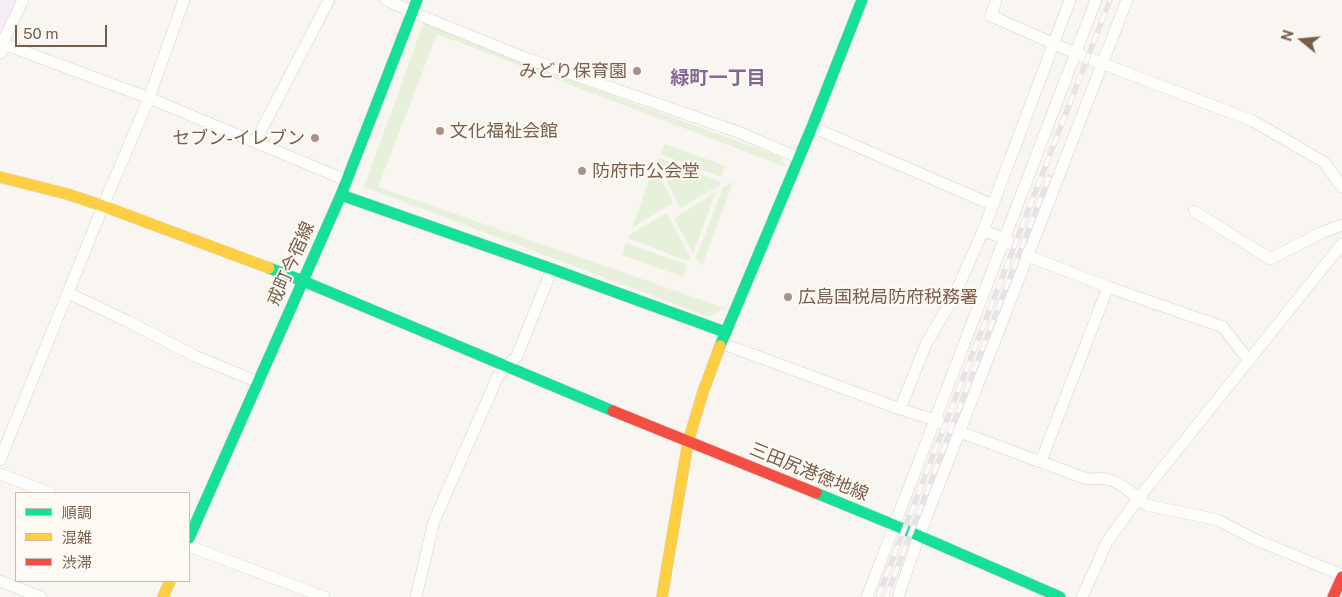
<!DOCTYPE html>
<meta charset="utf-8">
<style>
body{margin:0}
#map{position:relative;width:1342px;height:597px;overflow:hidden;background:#f9f5f0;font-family:"Public Sans","Noto Sans JP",sans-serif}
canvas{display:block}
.legend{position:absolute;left:15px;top:492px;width:175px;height:90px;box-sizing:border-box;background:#fffaf3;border:1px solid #cabbb1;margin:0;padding:6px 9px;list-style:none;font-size:15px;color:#7a5c4d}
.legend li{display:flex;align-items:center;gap:10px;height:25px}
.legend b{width:25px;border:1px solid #cabbb1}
.north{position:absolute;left:1277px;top:15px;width:50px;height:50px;-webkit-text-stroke:4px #fffaf3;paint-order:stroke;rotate:287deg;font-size:14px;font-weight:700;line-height:20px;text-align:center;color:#7a5c4d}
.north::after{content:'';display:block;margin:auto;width:18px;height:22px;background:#7a5c4d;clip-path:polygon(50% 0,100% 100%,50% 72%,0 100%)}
.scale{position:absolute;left:15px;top:25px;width:92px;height:22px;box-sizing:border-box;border:2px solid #7a5c4d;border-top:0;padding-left:6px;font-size:15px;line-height:18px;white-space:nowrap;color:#7a5c4d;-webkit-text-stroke:4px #fffaf3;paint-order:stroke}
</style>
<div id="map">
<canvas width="1342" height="597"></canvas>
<ul class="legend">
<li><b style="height:6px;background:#16e098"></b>順調</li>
<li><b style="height:6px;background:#ffcf43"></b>混雑</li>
<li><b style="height:6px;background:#f24e42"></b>渋滞</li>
</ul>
<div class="north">N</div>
<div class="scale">50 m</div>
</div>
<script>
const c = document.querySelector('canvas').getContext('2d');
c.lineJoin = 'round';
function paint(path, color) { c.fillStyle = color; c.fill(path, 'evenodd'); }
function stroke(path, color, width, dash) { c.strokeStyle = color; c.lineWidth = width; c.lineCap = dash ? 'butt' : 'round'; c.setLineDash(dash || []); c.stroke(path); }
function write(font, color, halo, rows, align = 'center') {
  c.font = font + ' "Public Sans","Noto Sans JP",sans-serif'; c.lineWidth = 4; c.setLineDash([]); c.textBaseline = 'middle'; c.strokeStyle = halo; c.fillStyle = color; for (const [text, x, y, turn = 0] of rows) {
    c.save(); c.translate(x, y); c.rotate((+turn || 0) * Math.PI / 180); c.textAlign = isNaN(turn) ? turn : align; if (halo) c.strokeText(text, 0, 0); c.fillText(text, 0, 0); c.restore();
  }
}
const education = new Path2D(`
 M0,0H16L0,37Z`);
const green = new Path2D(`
 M424,22L518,61L781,157L786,167L437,34L378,187L725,308L709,317L364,187Z
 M665,144L725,166L721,177L660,154Z
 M659,158L721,182L719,186L680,208L658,162Z
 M653,169L657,170L673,203L632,228Z
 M733,182L702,266L696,258L723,187Z
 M716,192L693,254L674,218Z
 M667,213L690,258L689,261L629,239V235Z
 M626,243L687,265L683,277L622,255Z`);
const street = new Path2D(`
 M386,0L412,12L520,56L738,132L799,158
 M996,0L991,16L1075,53L1253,121L1324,162L1342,187
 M6,45L149,98L346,180
 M0,53L6,45L4,39L23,0
 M812,127L993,205
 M255,142L329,0
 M1194,211L1270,259L1323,232L1342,225
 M983,231L1004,238L1028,256L1108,287L1223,327L1249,361
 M68,293L127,321L195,356L258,382
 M721,343L900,409L935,420L960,432L1087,479C1094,479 1101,478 1107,479C1123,483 1134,496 1147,505L1218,520L1254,539L1342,575
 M900,409L926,344L954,296L983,231L1070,0
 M0,460L103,206L149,98L184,0
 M1041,461L1108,287
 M0,474L50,493
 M189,546L324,597
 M0,581L41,597
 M416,597L434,521L498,376L517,356L552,269
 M867,597L1096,0
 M898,597L919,536L1127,0
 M1082,597L1107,542L1138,499L1342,244`);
const fast = new Path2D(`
 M341,195L552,269L725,332
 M269,268L303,281L613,411
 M720,346L812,127L862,0
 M816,493L894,525L1060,597
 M189,538L341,195L417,0`);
const slow = new Path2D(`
 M0,177L67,194L103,206L269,268
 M163,597L170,581
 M662,597L688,442L703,392L720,346`);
const jam = new Path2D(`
 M613,411L816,493
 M1333,597L1342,577`);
const rail = new Path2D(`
 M878,597L1110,0
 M886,597L1049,177`);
const markers = [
 [637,71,5,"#a69286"],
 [440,131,5,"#a69286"],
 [315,138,5,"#a69286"],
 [582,171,5,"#a69286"],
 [788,297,5,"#a69286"]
];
const poiNames = [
 ["みどり保育園",627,71,"right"],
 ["文化福祉会館",450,131],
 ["セブン-イレブン",305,138,"right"],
 ["防府市公会堂",592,171],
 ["広島国税局防府税務署",798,297]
];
const streetNames = [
 ["戒町今宿線",291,264,-66],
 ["三田尻港徳地線",809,472,22]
];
const neighbourhoodNames = [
 ["緑町一丁目",718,78]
];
paint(education, '#f6eef6');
paint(green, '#e7f0db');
stroke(street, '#d7d1cb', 12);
stroke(fast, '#d9d2cb', 12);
stroke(slow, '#d9d2cb', 12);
stroke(jam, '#d9d2cb', 12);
stroke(street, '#fefefd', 11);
stroke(fast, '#16e098', 11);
stroke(slow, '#ffcf43', 11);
stroke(jam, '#f24e42', 11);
stroke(rail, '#e6e3e7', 5.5);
stroke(rail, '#fffaf3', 4, [11]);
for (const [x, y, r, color] of markers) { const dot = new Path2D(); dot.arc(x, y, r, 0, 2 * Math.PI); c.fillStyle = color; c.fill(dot); stroke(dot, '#fffaf3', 2); }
write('18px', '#7a5c4d', '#fffaf3', poiNames, 'left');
write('18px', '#7a5c4d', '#fffaf3', streetNames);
write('bold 19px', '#846695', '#fffaf3', neighbourhoodNames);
</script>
